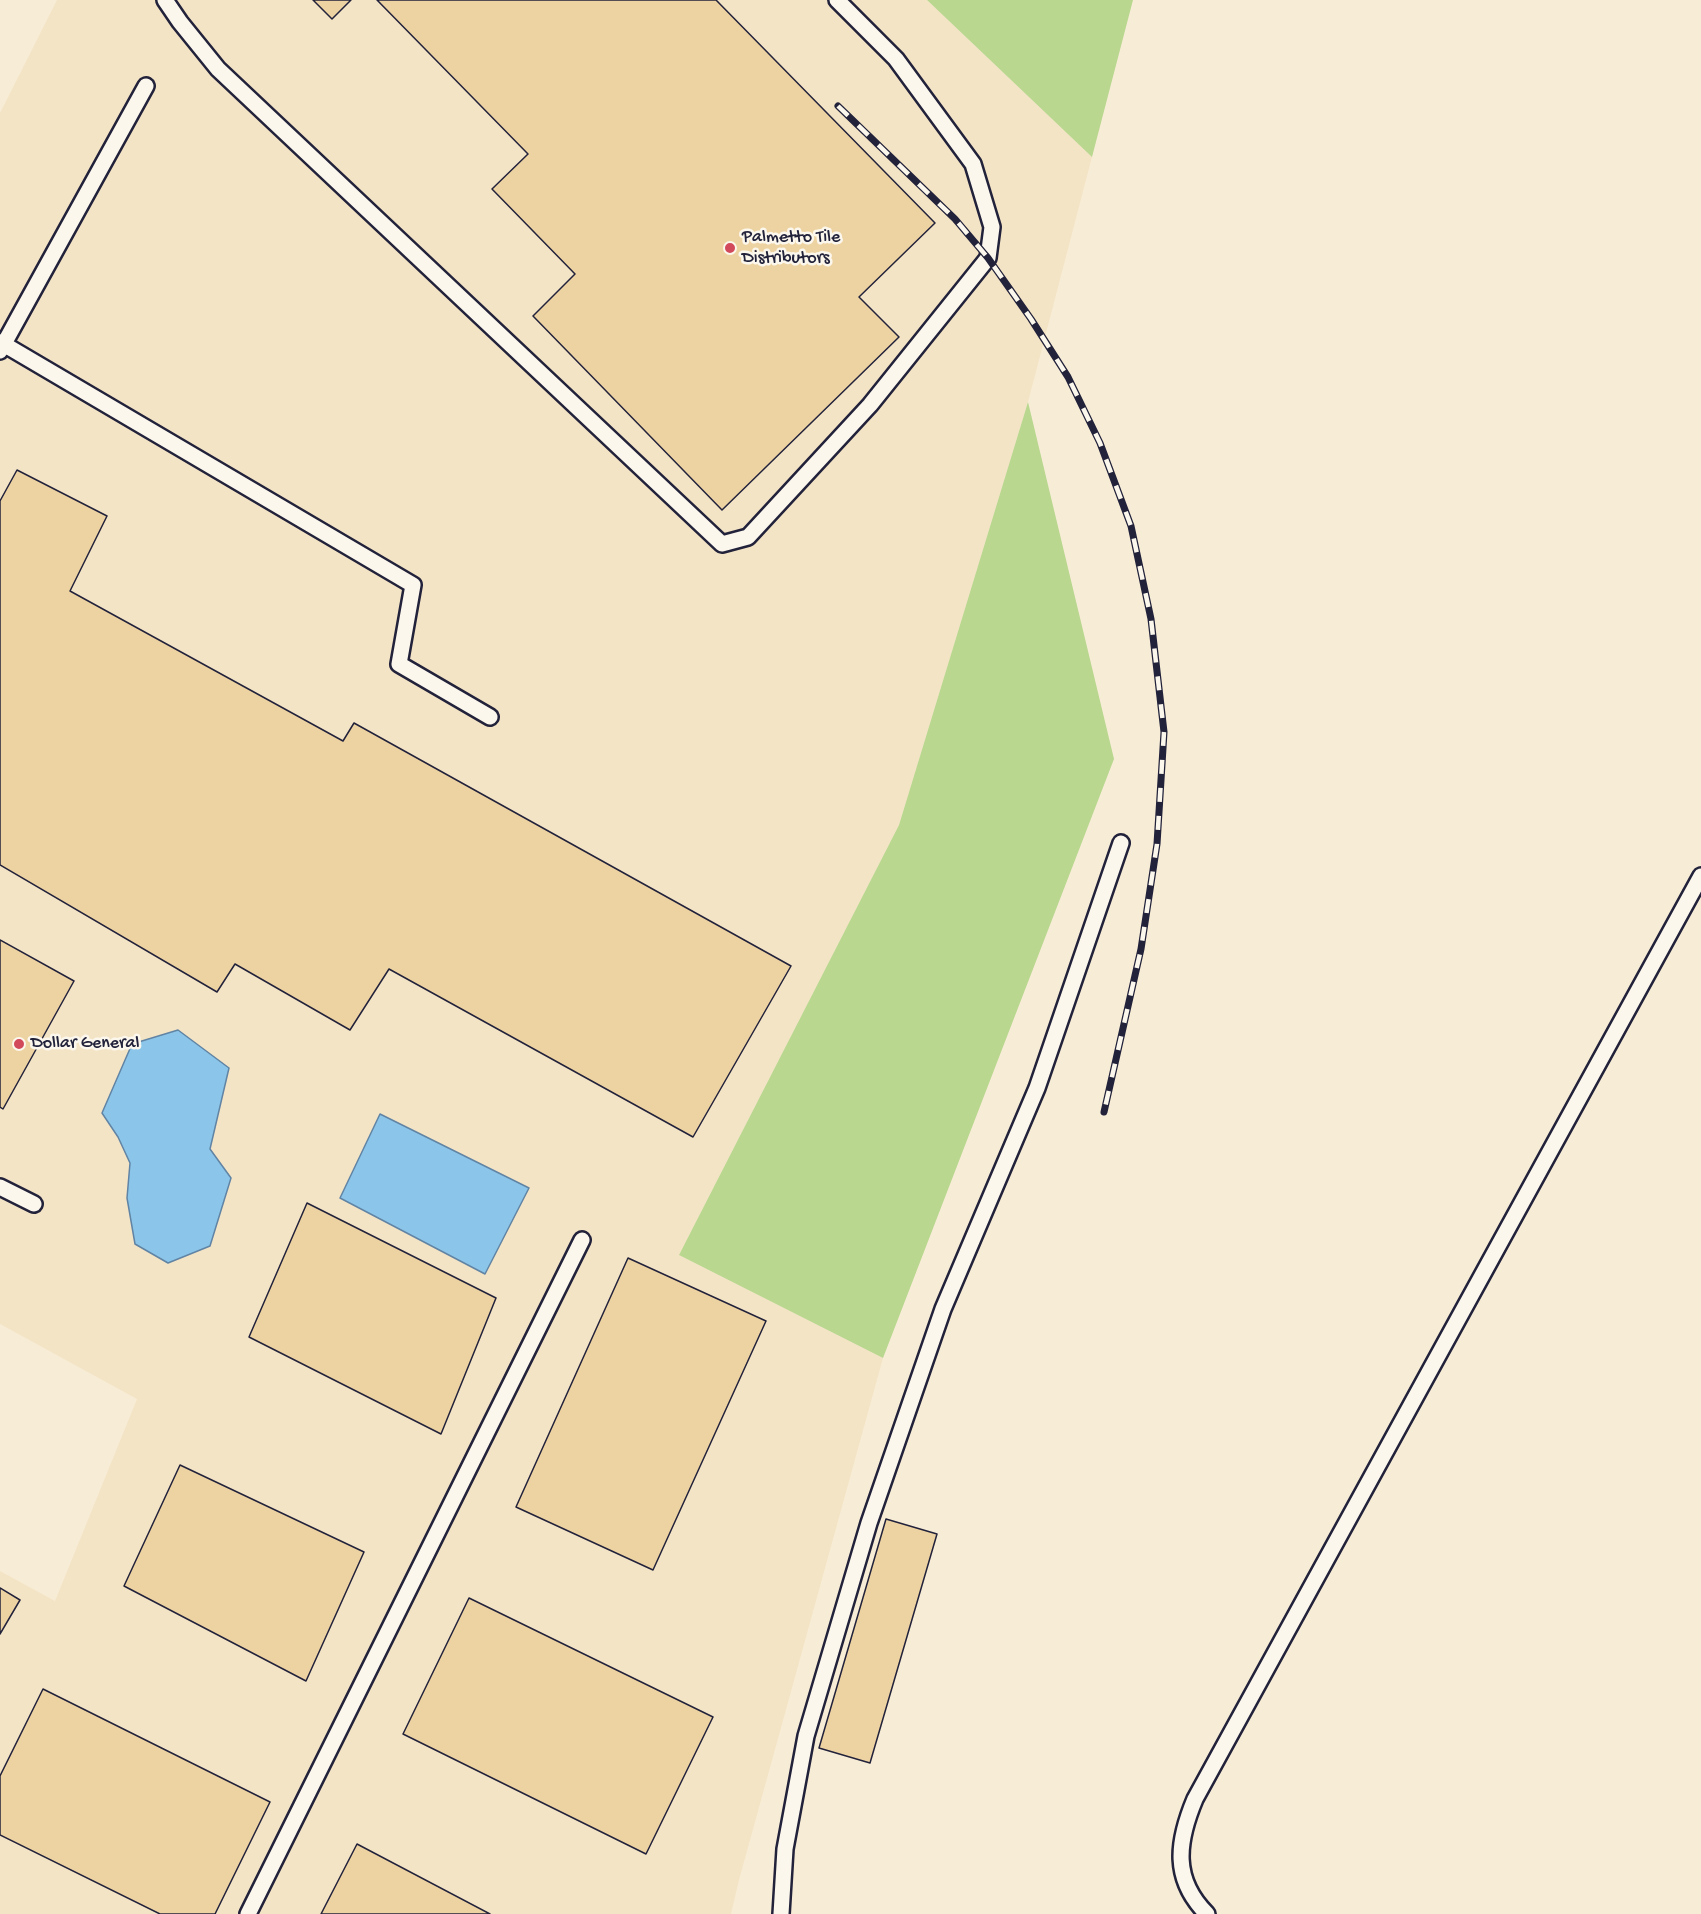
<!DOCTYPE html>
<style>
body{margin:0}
canvas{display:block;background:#f7ecd6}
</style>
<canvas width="1701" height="1914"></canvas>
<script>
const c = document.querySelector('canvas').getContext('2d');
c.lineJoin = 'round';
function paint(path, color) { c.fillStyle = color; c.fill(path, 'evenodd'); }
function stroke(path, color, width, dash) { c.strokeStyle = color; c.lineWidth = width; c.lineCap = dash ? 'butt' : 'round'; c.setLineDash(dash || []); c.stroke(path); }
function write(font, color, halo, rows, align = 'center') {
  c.font = font + ' "Gochi Hand",sans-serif'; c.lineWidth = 5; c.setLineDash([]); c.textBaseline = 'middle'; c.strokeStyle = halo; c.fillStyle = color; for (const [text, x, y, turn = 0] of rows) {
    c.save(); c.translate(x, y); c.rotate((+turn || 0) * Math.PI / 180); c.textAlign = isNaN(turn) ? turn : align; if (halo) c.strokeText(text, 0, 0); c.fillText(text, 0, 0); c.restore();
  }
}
const built = new Path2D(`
 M57,0H927L1092,157L1028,402L899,825L679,1255L883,1358L739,1880L731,1914H0V1571L55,1601L137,1399L0,1324V113Z`);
const green = new Path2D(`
 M927,0H1133L1092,157Z
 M1028,402L1114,759L883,1358L679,1255L899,825Z`);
const water = new Path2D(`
 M178,1030L229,1068L210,1149L231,1178L210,1246L168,1263L135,1244L127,1198L130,1163L118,1137L102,1113L132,1044Z
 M380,1114L529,1188L485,1274L340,1198Z`);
const building = new Path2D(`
 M313,0H351L332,19Z
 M377,0H716L935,223L859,297L899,337L722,510L533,316L575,274L492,189L528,154Z
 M17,470L107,516L70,591L343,741L354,723L791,966L693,1137L389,969L350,1030L235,964L217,992L0,865V501Z
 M0,940L74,981L3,1109L0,1107Z
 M307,1203L496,1298L441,1434L249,1337Z
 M628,1258L766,1321L653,1570L516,1507Z
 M180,1465L364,1552L306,1681L124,1586Z
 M886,1519L937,1534L870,1763L819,1748Z
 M0,1588L20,1600L0,1634Z
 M469,1598L713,1717L646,1854L403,1734Z
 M43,1689L270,1802L215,1914H160L0,1835V1776Z
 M357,1844L490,1914H321Z`);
const service = new Path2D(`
 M165,0L180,22L218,69L722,544L748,537L870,405L988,258L992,227L973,164L896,59L837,0
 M0,342L413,585L399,664L490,717
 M0,351L146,86
 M0,1187L34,1204
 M248,1914L582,1240
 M781,1914L785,1849L806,1736L869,1523L943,1309L1037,1088L1121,843
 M1207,1914C1172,1879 1177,1842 1195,1799L1701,876`);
const rail = new Path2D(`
 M838,106L955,219L988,258L1031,319L1068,377L1100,443L1131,526L1151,619L1164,732L1157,844L1141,949L1104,1112`);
const markers = [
 [730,248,6,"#d1495b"],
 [19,1044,6,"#d1495b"]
];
const poiNames = [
 ["Palmetto Tile",742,238],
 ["Distributors",742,259],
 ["Dollar General",31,1044]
];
paint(built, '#f4e4c6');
paint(green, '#b9d78f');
paint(water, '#8bc6ea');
stroke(water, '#6184a4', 1.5);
paint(building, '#eed3a2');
stroke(building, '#22223b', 1.5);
stroke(service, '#22223b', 20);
stroke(service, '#fbf7ec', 15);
stroke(rail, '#22223b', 7);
stroke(rail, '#fbf7ec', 4.5, [14]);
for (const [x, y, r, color] of markers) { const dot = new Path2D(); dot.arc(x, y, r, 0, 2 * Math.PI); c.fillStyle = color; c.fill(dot); stroke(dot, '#fbf7ec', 2); }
write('18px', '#22223b', '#fbf7ec', poiNames, 'left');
</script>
